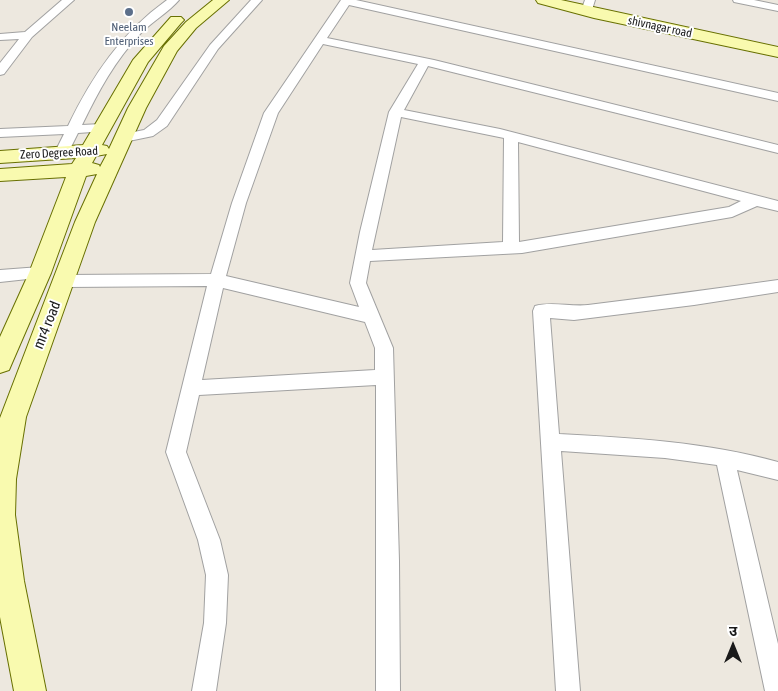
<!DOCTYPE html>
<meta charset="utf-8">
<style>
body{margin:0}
#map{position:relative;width:778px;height:691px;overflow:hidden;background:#ede8df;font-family:"Asap Condensed","Noto Sans Devanagari",sans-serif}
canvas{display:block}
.north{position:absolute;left:708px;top:621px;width:50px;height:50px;-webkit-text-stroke:4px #fff;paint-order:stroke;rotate:0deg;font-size:14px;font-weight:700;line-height:20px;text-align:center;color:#1a1a1a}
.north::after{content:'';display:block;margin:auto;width:18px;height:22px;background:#1a1a1a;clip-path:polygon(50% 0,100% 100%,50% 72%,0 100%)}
</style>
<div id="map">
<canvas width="778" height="691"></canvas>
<div class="north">उ</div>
</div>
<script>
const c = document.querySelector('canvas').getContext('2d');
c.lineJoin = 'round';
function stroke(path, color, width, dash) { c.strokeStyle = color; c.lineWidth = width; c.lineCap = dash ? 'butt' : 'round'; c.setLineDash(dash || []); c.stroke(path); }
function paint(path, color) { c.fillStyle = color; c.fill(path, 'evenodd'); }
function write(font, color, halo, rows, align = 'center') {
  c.font = font + ' "Asap Condensed",sans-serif'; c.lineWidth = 4; c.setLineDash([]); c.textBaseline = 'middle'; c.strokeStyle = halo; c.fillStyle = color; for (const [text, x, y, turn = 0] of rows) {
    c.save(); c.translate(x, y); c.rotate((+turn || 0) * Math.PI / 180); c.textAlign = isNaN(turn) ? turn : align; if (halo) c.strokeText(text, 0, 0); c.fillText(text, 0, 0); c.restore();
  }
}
const street = new Path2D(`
 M62,0H74L32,37L4,74L0,75V63L19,39L0,40V34L25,32Z
 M167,0H179C169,12 153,21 141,33C115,60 98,92 82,125L101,124L108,128L106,131L78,133L67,155H57L55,152L64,134L0,137V129L68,126C92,76 122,32 167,0Z
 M251,0H262L218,49L167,126L153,136L124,142L119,141L117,138L119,135L144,130L157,120L210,45Z
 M341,0H356L778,93V101L349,5L327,38L434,60L778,145V153L428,66L404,110L500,129L778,201V211L757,206L732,217L522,253L370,261L366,283L393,348L399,561L400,691H376V385L199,395L186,452L220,540L228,575L226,623L216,691H192L204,623L206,575L198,540L166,452L207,286L65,287L59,285L57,281L59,277L65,275L211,274L232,203L264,113ZM323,44L418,64L389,112L360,232L350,283L359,307L226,276L246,203L278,113ZM401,117L504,138L503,242L372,250ZM518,142L741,201L729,207L519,242ZM223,288L365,322L375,348V370L202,380Z
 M585,0H595L591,13H583L581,11Z
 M733,0H754L778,5V11L734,2Z
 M40,267L46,269L48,273L46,277L0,282V270Z
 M778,280V292L694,305L574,320L550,318L559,434C633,438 706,442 778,462V480L737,470L778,644V691H765L717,465L665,458L561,451L580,691H556L533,311L535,306C551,301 571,307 588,305C652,297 715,289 778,280Z`);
const secondary = new Path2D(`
 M213,0H229L196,28L177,51L146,108L95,222L26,417L16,479L15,515L24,581L46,691H14L0,617V418L75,222L97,174L86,176L51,273L12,363L9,370L0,373V337L29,273L66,177L0,181V169L72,164L76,158L0,163V151L83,145L133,60L171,17H181L184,20L181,23L148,62L102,145L107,146L109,149L128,108L164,46L186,22ZM107,154L100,167L99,165L92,163L96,156Z
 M536,0H561L778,47V57L594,18L538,3Z`);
const markers = [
 [129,12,5,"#5c6f8a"]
];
const farServicenames = [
 ["Neelam",129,27],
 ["Enterprises",129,41]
];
const farStreetnames = [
 ["shivnagar road",660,27,12],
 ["Zero Degree Road",59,153,-3]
];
const streetNames = [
 ["mr4 road",47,325,-68]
];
stroke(street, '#a1a1a1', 2);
stroke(secondary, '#687002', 2);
paint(street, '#fff');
paint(secondary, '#f9faaf');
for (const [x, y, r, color] of markers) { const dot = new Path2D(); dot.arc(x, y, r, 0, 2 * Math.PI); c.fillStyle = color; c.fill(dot); stroke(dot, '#fff', 2); }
write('12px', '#4e5e75', '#fff', farServicenames);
write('12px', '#1a1a1a', '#fff', farStreetnames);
write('15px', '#1a1a1a', '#fff', streetNames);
</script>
